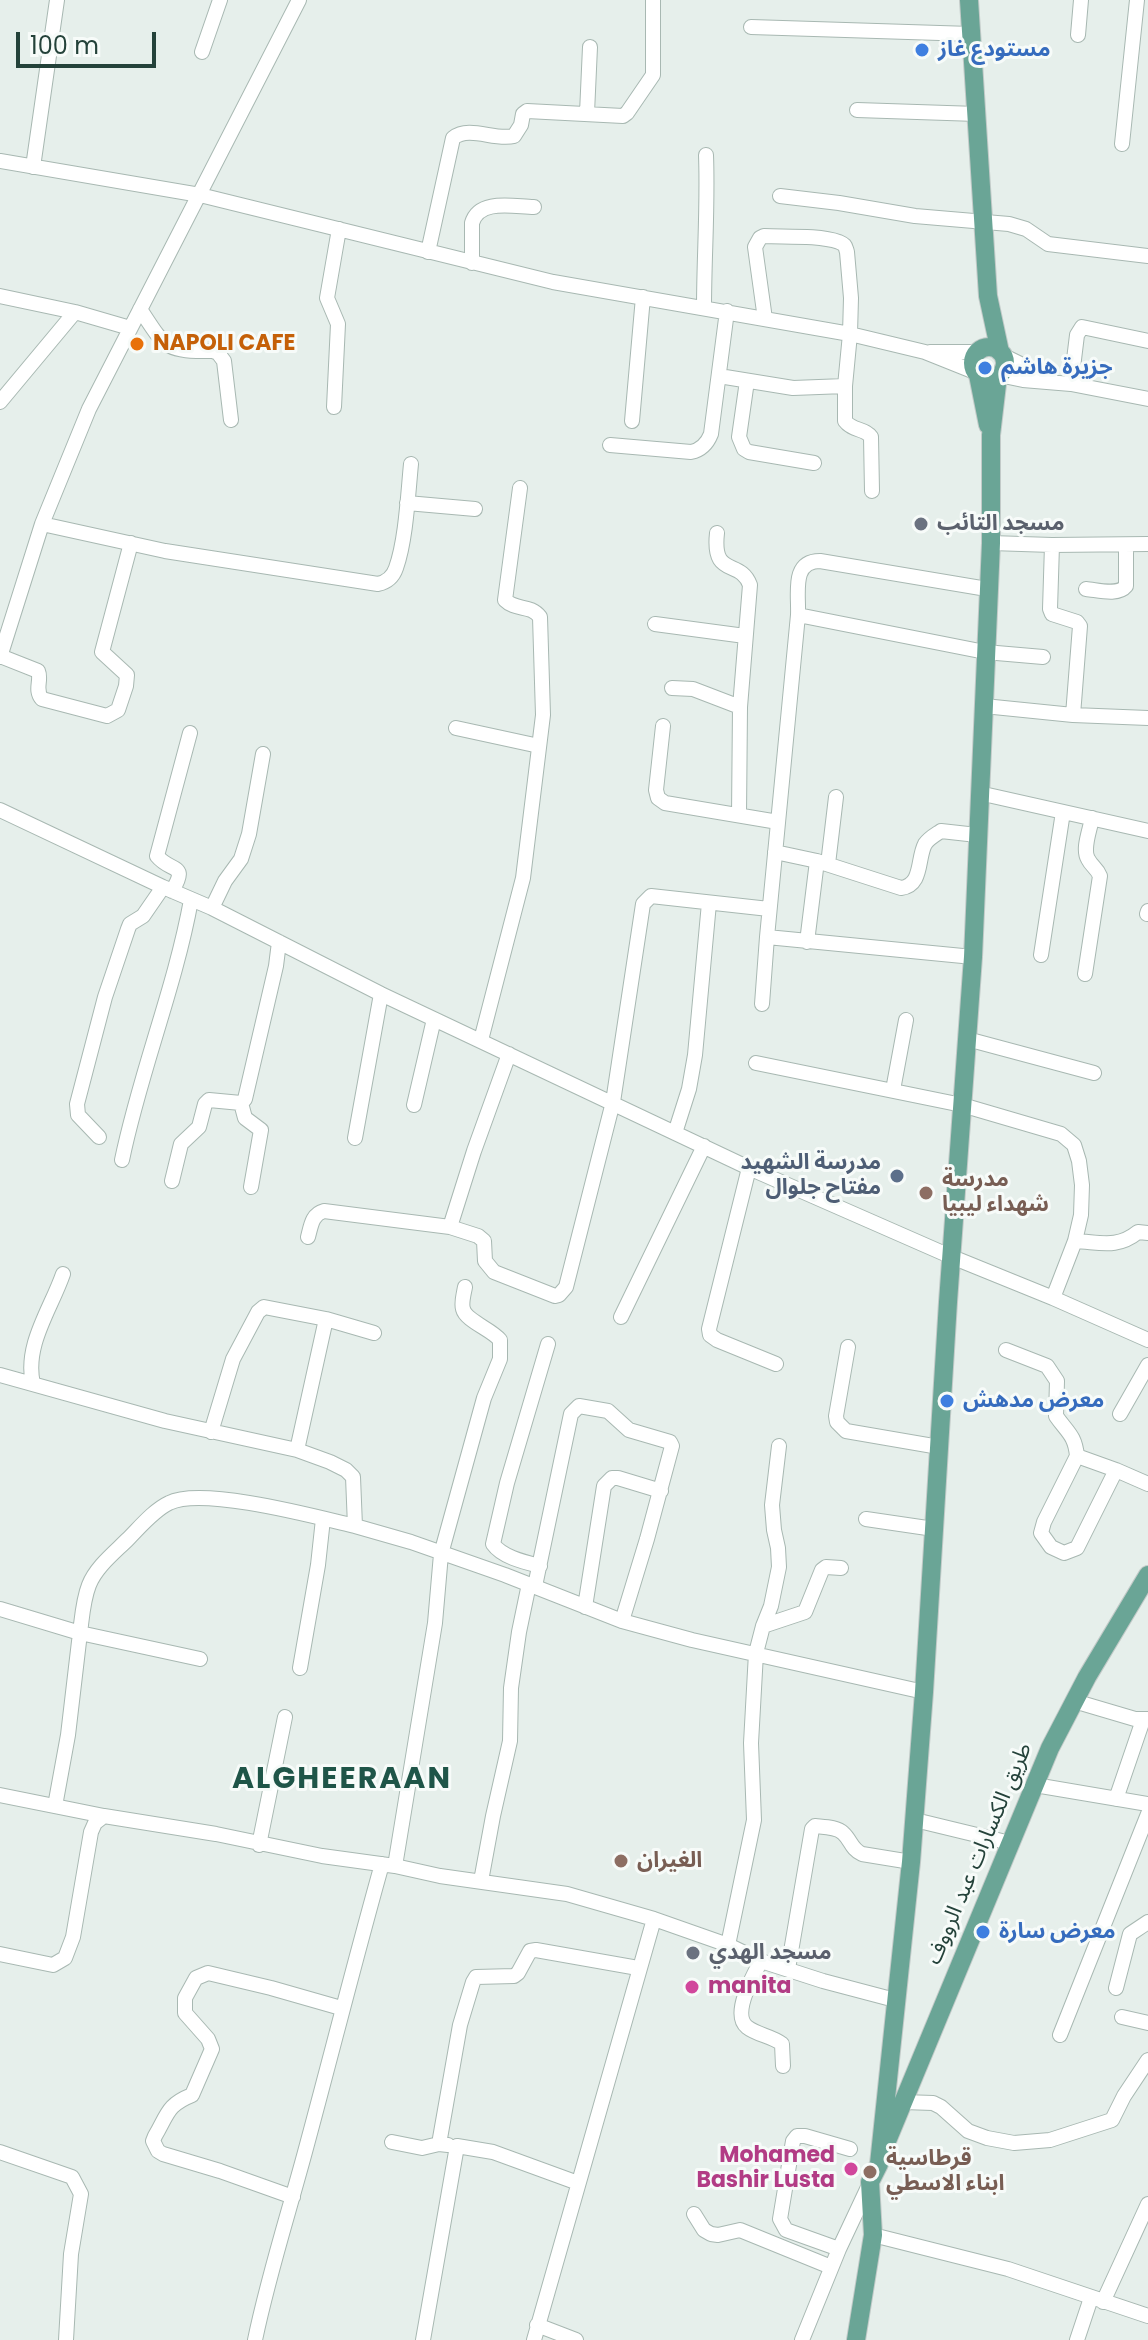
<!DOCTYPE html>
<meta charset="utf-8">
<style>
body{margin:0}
#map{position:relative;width:1148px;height:2340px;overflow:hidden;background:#e6efeb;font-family:Poppins,sans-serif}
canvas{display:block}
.scale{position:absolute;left:16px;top:32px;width:140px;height:36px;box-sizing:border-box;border:4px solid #24423a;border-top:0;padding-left:10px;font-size:24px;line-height:28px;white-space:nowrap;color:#24423a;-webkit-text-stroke:6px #f7fbf9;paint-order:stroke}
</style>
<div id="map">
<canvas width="1148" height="2340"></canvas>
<div class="scale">100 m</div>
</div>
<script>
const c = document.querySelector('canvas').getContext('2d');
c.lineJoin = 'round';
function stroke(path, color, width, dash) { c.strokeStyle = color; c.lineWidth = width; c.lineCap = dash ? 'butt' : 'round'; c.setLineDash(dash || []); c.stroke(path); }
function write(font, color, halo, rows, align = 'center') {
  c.font = font + ' Poppins,"Noto Sans Arabic",sans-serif'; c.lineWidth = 6; c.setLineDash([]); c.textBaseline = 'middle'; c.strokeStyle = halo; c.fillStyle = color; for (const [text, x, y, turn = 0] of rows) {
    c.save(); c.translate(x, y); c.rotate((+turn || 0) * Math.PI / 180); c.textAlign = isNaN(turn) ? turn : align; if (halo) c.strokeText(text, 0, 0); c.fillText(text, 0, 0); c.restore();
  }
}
const minor = new Path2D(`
 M751,27L971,34
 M1078,35L1081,0
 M202,52L220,0
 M857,110L977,114
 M587,113L590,47
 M1122,144L1137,0
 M0,161L200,195L553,282L850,334L925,352L975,372
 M33,167L57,0
 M780,196L839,203L915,216L1009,224L1026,229L1048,244L1148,256
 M428,252L453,138C470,125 494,141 514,136L521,125L523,114L527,111L623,116L627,113L653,75V0
 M472,263V223C479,198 515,207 534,207
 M0,296L75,312L130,328
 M704,308C704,257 708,206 706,155
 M140,309C166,349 165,351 213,351L218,353L224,361L231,420
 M765,319L755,247L760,238L764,236C786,237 819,235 839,242C846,245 845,246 847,252L851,298L850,334L845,386V421C852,431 865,428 871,437L872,491
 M930,352H977
 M1002,355L1051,379
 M999,375L1023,380L1071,384L1148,399
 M719,376L793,388L845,386
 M747,381L739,437L744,449L749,452L814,463
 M1071,384L1077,335L1082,327L1148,341
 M0,402L75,312
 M334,407L338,324L327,298L339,229
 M632,421L643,297
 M610,445L691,452C701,450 707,444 711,434L727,311
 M407,503L475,509
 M42,524L165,551L378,584C387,582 393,577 396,568C406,540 408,494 411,464
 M717,533C712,579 740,558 750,585L740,707L739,815
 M991,543L1052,545L1148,544
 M1052,545L1050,609L1052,614L1077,622L1080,626L1073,715
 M1086,589C1098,590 1118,596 1126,586V545
 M798,615L985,652L1043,657
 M655,624L745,636
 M0,656L38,671C42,680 34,690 42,699L107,716L118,710L126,686L127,675L102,652L131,543
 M0,657L42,524L89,409L299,0
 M672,688L693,689L740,707
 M984,706L1073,715L1148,718
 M663,726L656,790L658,798L665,803L778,822
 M456,728L539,746
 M979,793L1148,831
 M0,810L163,887L212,908L381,994L749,1168L952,1257L1053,1298L1148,1340
 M775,852L817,861L901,888C923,885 917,859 925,844C929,838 935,835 941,831L977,835
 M828,864L836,797
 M172,891C189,863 171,873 157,856L190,733
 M212,908L225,881L241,859L249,834L263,754
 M1147,914L1148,911
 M767,937L798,615C799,593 791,561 820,561L987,589
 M807,942L817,861
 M1041,955L1063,812
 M1085,974L1100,876C1097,868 1092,867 1088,859C1082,849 1090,830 1092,818
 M762,1004L767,937L973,957
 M967,1039L1094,1073
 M481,1040L523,878L543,715L540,617C530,604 516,611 505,600L520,488
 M756,1063L962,1105L1061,1134L1074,1145L1079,1161L1082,1185L1081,1215L1075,1241L1053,1298
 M893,1090L906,1020
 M241,1103L245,1118L261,1130L251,1187
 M414,1105L434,1019
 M675,1133L689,1089L695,1055L709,903
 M99,1137L78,1115L77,1104L105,997L128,929L130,924L143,916L163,887
 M355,1138L381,994
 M122,1160C140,1072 175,988 191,900
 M749,1168L709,1329L710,1335L717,1340L776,1364
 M172,1181L181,1144L199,1127L205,1104L209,1100L241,1103L245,1099L276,966L279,942
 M450,1227L474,1151L509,1054
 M308,1237C311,1226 312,1214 324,1211L450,1227L478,1236L484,1241L485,1261L494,1272L555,1296L559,1295L566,1287L613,1102L643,904L651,896L769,909
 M1075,1241C1100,1242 1117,1249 1138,1232L1148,1233
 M621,1317L704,1146
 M848,1347L836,1416L837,1422L846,1431L939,1447
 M1006,1350L1047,1366L1057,1381L1056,1416C1067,1432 1075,1435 1077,1456L1116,1470L1148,1484
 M0,1375L165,1421L297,1450L330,1462L346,1470L353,1477L355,1526L411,1542L505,1575L622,1621L692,1640L924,1692
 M33,1384C24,1345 51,1309 63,1274
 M1120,1414L1148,1365
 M211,1432L233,1359L258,1312L264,1307L326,1319L374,1333
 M297,1450L326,1319
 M1077,1456L1044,1522L1041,1533L1051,1547L1064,1553L1077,1548L1116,1470
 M866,1519L934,1529
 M540,1566C524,1562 502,1557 493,1544L507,1483L548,1344
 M535,1586L571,1414L579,1406L608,1411L629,1430L670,1442L672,1446L647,1539L622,1621
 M585,1607L604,1486L612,1478H618L661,1491
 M0,1609L80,1633L68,1735L55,1806
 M763,1626L805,1612L822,1570L826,1567L841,1568
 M200,1659L80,1633C82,1618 83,1600 89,1585C96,1567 114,1553 128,1539C140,1527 154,1510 169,1503C202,1486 317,1517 355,1526
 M300,1668L318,1565L323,1519
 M1074,1701L1135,1719H1148
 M1035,1785L1148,1804
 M0,1795L104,1816
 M1116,1799L1143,1720
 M915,1820L1010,1843
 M259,1845L285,1717
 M395,1866L435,1623L441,1554L484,1398L500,1359V1340C491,1329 466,1321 463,1309C461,1303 464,1293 465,1287
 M481,1881L493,1816L510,1741L511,1688L519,1632L529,1584
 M728,1945L754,1820L751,1743L756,1653L763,1626L771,1606L779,1567L778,1548L774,1530L772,1505L779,1446
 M0,1954L53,1965L65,1958L73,1937L91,1832L95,1823L104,1816L216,1834L322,1856L395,1866L440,1876L567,1894L654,1919L728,1945L761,1961L823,1981L895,2000
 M761,1961C754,1974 731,2014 747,2027C757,2035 772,2036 782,2044L783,2066
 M788,1969L812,1829L815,1826C824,1827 837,1827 843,1833C851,1840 851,1849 862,1854L911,1862
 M1116,1988L1130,1934L1148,1922
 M1122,2017L1148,2023
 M1060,2035L1148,1814
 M903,2102L933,2103L941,2107L968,2131L987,2138L1014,2143L1050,2140L1112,2120L1124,2096L1148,2060
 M392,2142L422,2148L439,2144L448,2145
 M439,2144L460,2025L473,1982L476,1977L514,1976L518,1973L530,1951L536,1950L638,1968
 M0,2152L72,2177L81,2194L71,2254L66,2340
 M293,2197L220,2171L163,2154L158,2151L153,2141L155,2136C168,2114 167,2105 192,2095L212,2049L208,2039L185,2013V1998L196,1978L208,1973L271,1988L341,2008
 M694,2214L704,2230L711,2234L718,2235L740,2230L831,2267
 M873,2235L1008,2269L1148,2316
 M839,2249L786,2230L780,2219L793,2141L797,2136H805L850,2149
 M1103,2302L1148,2204
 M537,2325L576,2340
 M255,2340C268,2277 288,2215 305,2152C331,2056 355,1960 382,1864
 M423,2340L457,2146L493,2152L578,2183
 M534,2340L654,1919
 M802,2340L839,2249L870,2183
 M1077,2340L1091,2298`);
const major = new Path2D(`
 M969,0L988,296L1000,352
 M973 363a16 16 0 1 1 32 0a16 16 0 1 1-32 0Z
 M978,375L988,425
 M887,2141L1050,1748L1087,1677L1148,1575
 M856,2340L873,2235L870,2182L879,2164L911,1862L924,1692L948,1302L973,957L991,543V435L998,376`);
const markers = [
 [922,50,8,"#3f7fe0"],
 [137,344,8,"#e8710a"],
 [985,368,8,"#3f7fe0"],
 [921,524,8,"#6b7280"],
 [897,1176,8,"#5c6f8a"],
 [926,1193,8,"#8d6e63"],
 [947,1401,8,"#3f7fe0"],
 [621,1861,8,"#8d6e63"],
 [983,1932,8,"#3f7fe0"],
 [693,1953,8,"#6b7280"],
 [692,1987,8,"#d1479c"],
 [851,2169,8,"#d1479c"],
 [870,2172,8,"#8d6e63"]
];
const shopNames = [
 ["مستودع غاز",938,50],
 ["جزيرة هاشم",1001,368],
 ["معرض مدهش",963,1401],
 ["معرض سارة",999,1932]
];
const foodNames = [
 ["NAPOLI CAFE",153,344]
];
const worshipNames = [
 ["مسجد التائب",937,524],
 ["مسجد الهدي",709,1953]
];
const serviceNames = [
 ["مدرسة الشهيد",881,1163],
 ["مفتاح جلوال",881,1188]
];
const educationNames = [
 ["مدرسة",942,1180],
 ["شهداء ليبيا",942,1205],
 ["الغيران",637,1861],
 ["قرطاسية",886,2159],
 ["ابناء الاسطي",886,2184]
];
const streetNames = [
 ["طريق الكسارات عبد الرووف",980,1854,-67]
];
const hotelNames = [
 ["manita",708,1987],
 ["Mohamed",835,2156,"right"],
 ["Bashir Lusta",835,2181,"right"]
];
const districtNames = [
 ["ALGHEERAAN",342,1780]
];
stroke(minor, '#a8b8b2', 16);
stroke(major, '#c2cac8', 20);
stroke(minor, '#fff', 14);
stroke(major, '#6aa596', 18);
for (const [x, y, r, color] of markers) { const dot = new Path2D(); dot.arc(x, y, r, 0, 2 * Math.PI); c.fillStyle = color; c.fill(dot); stroke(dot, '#f7fbf9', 3); }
write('bold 22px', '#366cbe', '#f7fbf9', shopNames, 'left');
write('bold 22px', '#c56008', '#f7fbf9', foodNames, 'left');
write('bold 22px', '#5b616d', '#f7fbf9', worshipNames, 'left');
write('bold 22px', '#4e5e75', '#f7fbf9', serviceNames, 'right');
write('bold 22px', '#785e54', '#f7fbf9', educationNames, 'left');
write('22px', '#24423a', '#f7fbf9', streetNames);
write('bold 22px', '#b23c85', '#f7fbf9', hotelNames, 'left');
c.letterSpacing = '2px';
write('bold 30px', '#1f5548', '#f7fbf9', districtNames);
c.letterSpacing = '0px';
</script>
